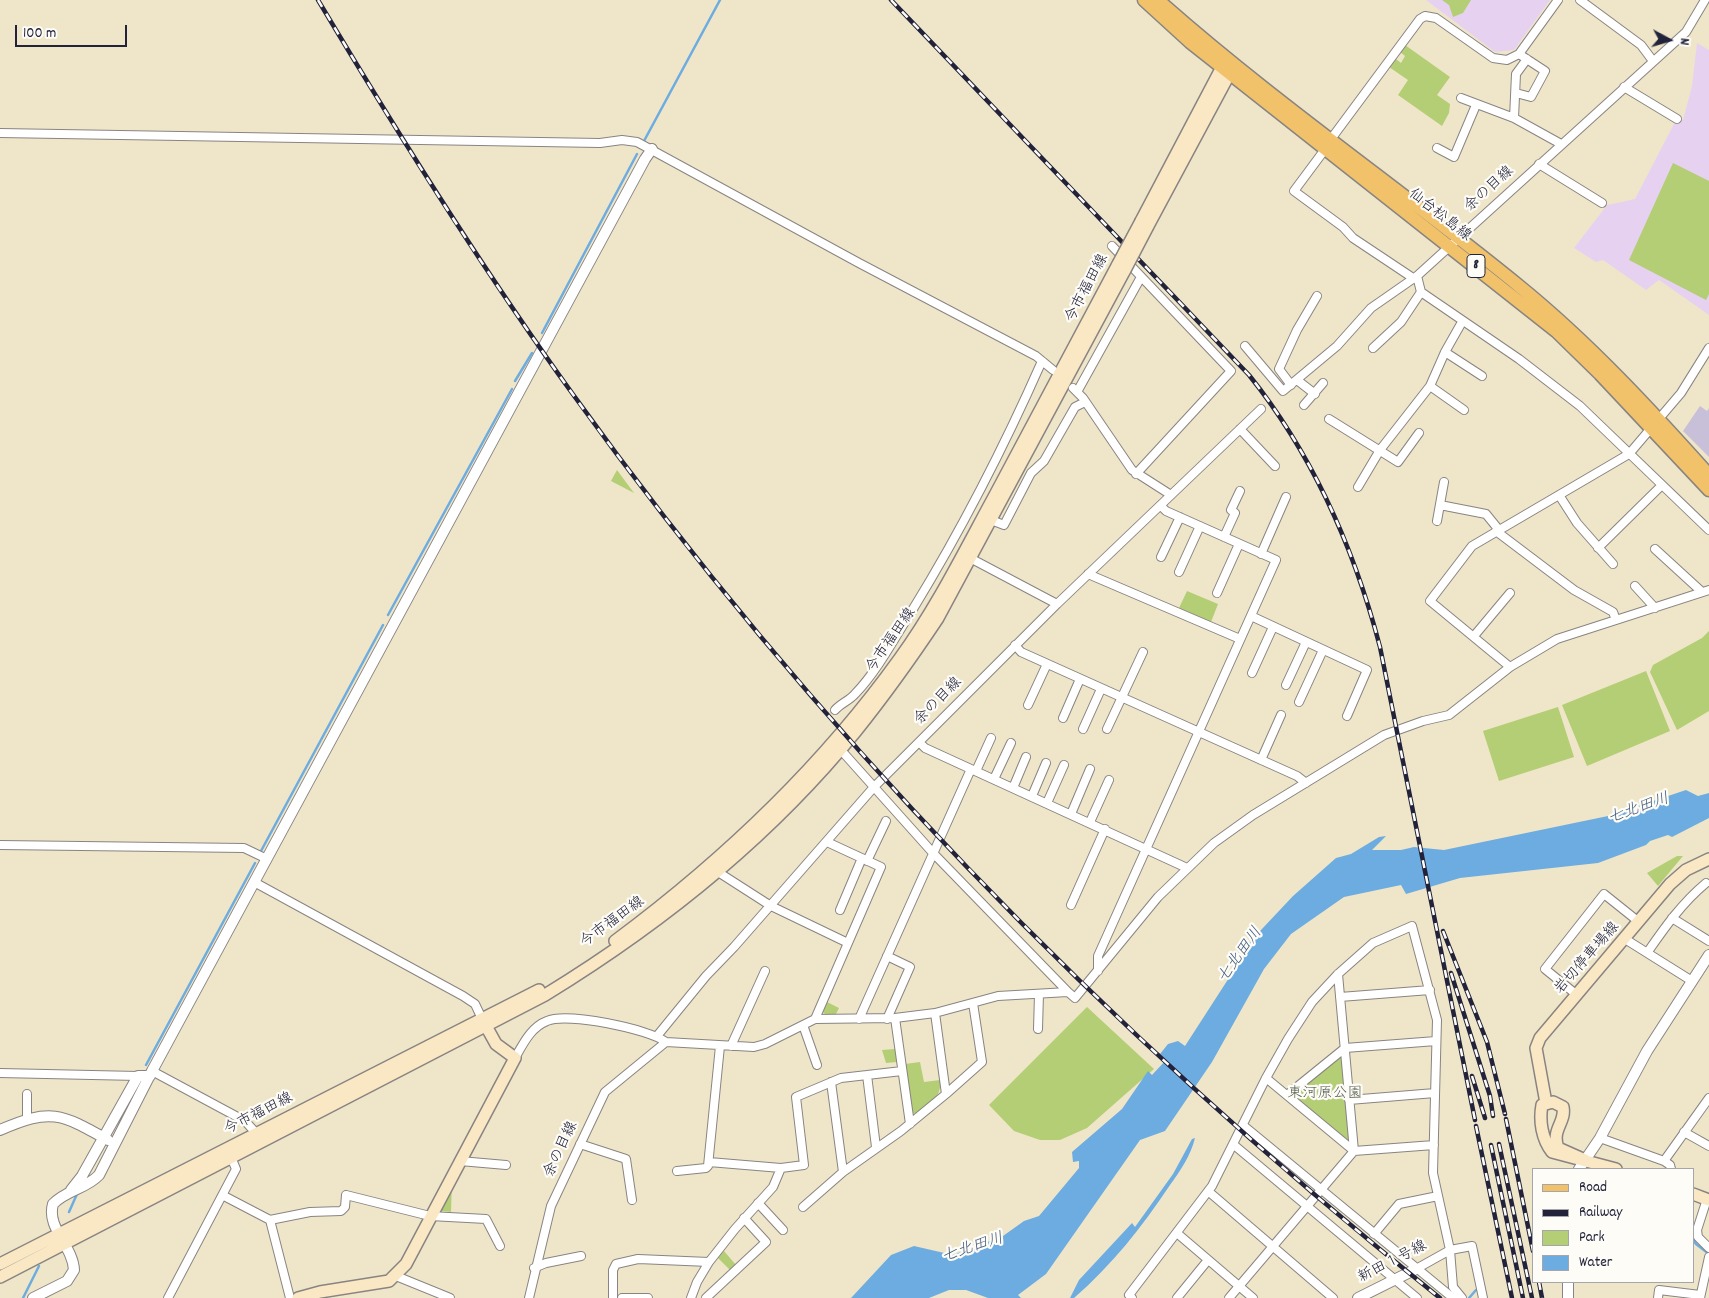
<!DOCTYPE html>
<meta charset="utf-8">
<style>
body{margin:0}
#map{position:relative;width:1709px;height:1298px;overflow:hidden;background:#efe6c9;font-family:Dekko,sans-serif}
canvas{display:block}
.legend{position:absolute;left:1532px;top:1168px;width:162px;height:115px;box-sizing:border-box;background:#fdfcf7;border:1px solid #a5a5ac;margin:0;padding:6px 9px;list-style:none;font-size:15px;color:#22223b}
.legend li{display:flex;align-items:center;gap:10px;height:25px}
.legend b{width:25px;border:1px solid #a5a5ac}
.north{position:absolute;left:1644px;top:15px;width:50px;height:50px;-webkit-text-stroke:4px #fdfcf7;paint-order:stroke;rotate:96deg;font-size:14px;font-weight:700;line-height:20px;text-align:center;color:#22223b}
.north::after{content:'';display:block;margin:auto;width:18px;height:22px;background:#22223b;clip-path:polygon(50% 0,100% 100%,50% 72%,0 100%)}
.scale{position:absolute;left:15px;top:25px;width:112px;height:22px;box-sizing:border-box;border:2px solid #22223b;border-top:0;padding-left:6px;font-size:15px;line-height:18px;white-space:nowrap;color:#22223b;-webkit-text-stroke:4px #fdfcf7;paint-order:stroke}
</style>
<div id="map">
<canvas width="1709" height="1298"></canvas>
<ul class="legend">
<li><b style="height:6px;background:#f2c26a"></b>Road</li>
<li><b style="height:6px;background:#22223b"></b>Railway</li>
<li><b style="height:14px;background:#b3ce74"></b>Park</li>
<li><b style="height:14px;background:#6dace0"></b>Water</li>
</ul>
<div class="north">N</div>
<div class="scale">100 m</div>
</div>
<script>
const c = document.querySelector('canvas').getContext('2d');
c.lineJoin = 'round';
function paint(path, color) { c.fillStyle = color; c.fill(path, 'evenodd'); }
function stroke(path, color, width, dash) { c.strokeStyle = color; c.lineWidth = width; c.lineCap = dash ? 'butt' : 'round'; c.setLineDash(dash || []); c.stroke(path); }
function write(font, color, halo, rows, align = 'center') {
  c.font = font + ' Dekko,"Klee One",sans-serif'; c.lineWidth = 4.5; c.setLineDash([]); c.textBaseline = 'middle'; c.strokeStyle = halo; c.fillStyle = color; for (const [text, x, y, turn = 0] of rows) {
    c.save(); c.translate(x, y); c.rotate((+turn || 0) * Math.PI / 180); c.textAlign = isNaN(turn) ? turn : align; if (halo) c.strokeText(text, 0, 0); c.fillText(text, 0, 0); c.restore();
  }
}
const built = new Path2D(`
 M1426,0H1550L1514,50L1495,52Z
 M1697,43L1709,50V315L1659,280L1646,290L1603,260L1596,262L1574,248L1607,205L1635,199L1676,120H1683L1692,86Z`);
const industrial = new Path2D(`
 M1700,406L1707,411L1709,408V457L1683,431Z`);
const green = new Path2D(`
 M1442,0H1471L1463,13L1453,17L1449,5Z
 M1405,45L1450,77L1437,95L1450,104L1449,113L1442,126L1398,95L1408,80L1389,67L1396,59L1401,63L1405,56L1400,52Z
 M1673,163L1709,181V294L1706,300L1629,260Z
 M617,470L634,493L611,481Z
 M1187,591L1218,604L1211,622L1179,608Z
 M1709,631V711L1677,730L1650,672L1653,665L1702,638Z
 M1646,671L1670,731L1587,766L1562,705Z
 M1558,707L1574,757L1499,781L1483,731Z
 M1677,856H1683L1658,886L1647,873Z
 M827,1002L839,1008L836,1014L826,1015L823,1012Z
 M1087,1007L1154,1069L1087,1128L1060,1140H1040L1014,1131L989,1105Z
 M895,1049L897,1062L886,1063L882,1050Z
 M1337,1056L1342,1058L1349,1139L1346,1140L1294,1096Z
 M920,1062L924,1082L940,1080C942,1098 930,1103 917,1114L912,1113L905,1064Z
 M452,1179L451,1212L435,1210Z
 M724,1251L736,1265L730,1270L718,1258Z`);
const water = new Path2D(`
 M1686,790L1698,796L1709,793V818L1672,837L1668,835L1650,841L1646,845L1598,863L1460,878L1406,894L1401,885L1344,897L1291,934L1264,969L1212,1062L1165,1131L1140,1140L1046,1274L1018,1295L1021,1298H988L966,1290H949L929,1298H851L891,1255L914,1246L953,1255L1003,1236L1024,1221L1039,1216L1079,1168V1161L1073,1162L1072,1152L1122,1109L1148,1071L1152,1075L1166,1060L1160,1054L1168,1044L1178,1041L1185,1046L1236,967L1245,947L1293,896L1336,858L1351,854L1379,837L1386,836L1372,850H1401L1414,847L1444,850L1608,816Z
 M1195,1138C1191,1155 1180,1171 1170,1185C1142,1227 1112,1265 1074,1298H1070L1079,1280L1132,1223L1135,1227L1173,1174L1192,1139Z`);
const stream = new Path2D(`
 M644,141L720,0
 M542,333L637,154
 M515,381L532,353
 M388,615L512,389
 M261,851L383,625
 M146,1065L255,863
 M69,1212L77,1194
 M1693,1239L1696,1244L1709,1254
 M23,1298L39,1266
 M1469,1298L1476,1290`);
const minor = new Path2D(`
 M1580,0L1641,45L1653,61
 M1624,87L1677,119
 M1516,93L1531,97L1545,71L1519,54
 M1461,98L1514,118L1561,144
 M1514,118L1516,74L1527,59
 M0,133L600,143L622,140L637,142L859,263L1036,356L1053,370
 M1331,139L1420,19L1425,16L1436,18L1493,58L1507,60L1519,54L1558,0
 M1326,148L1294,191L1343,227L1353,238L1413,278
 M1437,148L1454,157L1476,105
 M1539,164L1602,203
 M1112,246L1231,371L1136,474
 M1417,276L1421,292L1519,359L1580,406L1709,530
 M1245,346L1283,391L1337,346L1371,308L1417,276L1686,32L1705,0
 M1373,348L1401,322L1421,292
 M1445,352L1482,376
 M1297,380L1315,394
 M1291,385L1279,369L1297,330L1317,296
 M1430,386L1464,410
 M1073,388L1083,398L1132,470L1171,495
 M1077,392L1141,277
 M1304,405L1323,383
 M1329,419L1398,462L1419,433
 M1240,429L1275,466
 M1358,487L1380,450L1430,386L1445,352L1462,322
 M1559,495L1577,523L1613,564
 M1440,505L1486,514L1499,530
 M991,520L1004,525L1031,473L1044,461L1075,407L1085,402
 M1437,521L1444,482
 M1496,531L1574,590L1613,612L1616,620
 M1224,537L1235,513L1231,510L1240,491
 M1598,548L1661,486
 M1655,549L1702,592
 M1261,554L1286,497
 M1161,557L1180,517
 M970,558L1057,604
 M1179,572L1200,526
 M1088,574L1240,639
 M1635,586L1655,608
 M1217,593L1239,544
 M1251,616L1367,670L1347,716
 M1474,636L1510,593
 M1015,645L1021,652L1297,776L1306,783
 M1510,667L1430,601L1472,546L1629,454L1681,393L1709,348
 M1252,673L1273,627
 M1286,685L1306,642
 M1299,702L1323,650
 M1028,705L1047,664
 M835,710C841,703 849,701 855,694C878,670 895,637 913,609C962,529 1004,447 1042,361
 M1063,718L1080,679
 M1083,729L1101,689
 M1107,729L1143,652
 M919,742L925,748L1187,868
 M840,749L933,853L1068,992
 M1261,760L1281,715
 M976,771L991,738
 M994,779L1011,743
 M1013,788L1026,757
 M1032,796L1046,763
 M1047,803L1064,765
 M1071,814L1090,769
 M1090,822L1109,780
 M827,842L881,867L848,943
 M0,845L244,848L267,859
 M867,861L886,821
 M718,872L771,906L848,943L815,1019
 M254,882L463,996L475,1004L484,1023
 M1071,905L1105,829
 M840,910L862,858
 M1672,918L1709,941
 M1625,939L1692,981
 M1647,953C1665,927 1682,903 1706,883
 M887,956L910,967L887,1019
 M1098,971V956L1276,560L1166,511L1161,506
 M1577,995L1545,969L1604,894L1639,922
 M1340,997L1430,990
 M895,1018L910,1124
 M859,1019L971,769
 M803,1025L817,1065
 M1038,1029L1039,994
 M657,1036L706,976L734,947L874,787L1057,604L1261,409
 M731,1046L765,971
 M515,1058C523,1044 531,1027 547,1021C567,1012 649,1029 666,1042L754,1047L765,1044L815,1019L895,1018L935,1013L998,996L1068,992L1075,998L1158,897L1214,843L1253,815L1384,735L1423,721L1449,715L1510,667L1557,639L1709,590
 M152,1071L245,1121L256,1133
 M0,1073L138,1076
 M867,1075L876,1147
 M1266,1078L1354,1151L1434,1145
 M831,1082L843,1172
 M27,1094V1118
 M946,1094L982,1062L973,1003
 M1287,1095L1345,1048L1436,1041
 M1349,1100L1435,1093
 M1244,1126L1453,1298
 M1684,1132L1709,1146
 M1600,1138L1664,1161L1670,1165L1671,1169
 M580,1144L626,1159L632,1200
 M1234,1145L1417,1298
 M460,1161L506,1165
 M1664,1161L1709,1098
 M709,1162L781,1168
 M677,1171L706,1168L708,1166L720,1046
 M1208,1191L1333,1298
 M224,1196L270,1220
 M1707,1199L1697,1230L1698,1237L1709,1248
 M758,1203L783,1230
 M803,1207L843,1172L901,1131L946,1094L935,1013
 M1178,1234L1253,1298
 M1374,1234L1399,1204L1438,1196
 M534,1268L546,1263L581,1256
 M1416,1269L1450,1250L1472,1246L1483,1298
 M396,1276L450,1298
 M168,1298L236,1169L231,1157
 M290,1298L270,1220L310,1212L341,1211L345,1207L346,1195L430,1216L486,1219L500,1246
 M529,1298L551,1206L605,1092L666,1042
 M613,1298V1270L616,1264L638,1259L709,1262L735,1229L773,1187L781,1168L804,1165L796,1097L841,1078L902,1071
 M622,1298H648
 M691,1298L697,1282L709,1262
 M706,1298L766,1242L744,1218
 M1132,1298L1129,1295L1212,1186L1266,1078L1288,1039L1312,1002L1338,974L1373,943L1412,926L1437,1020L1433,1173L1450,1250L1453,1287L1462,1298
 M1177,1298L1208,1260
 M1229,1298L1354,1151L1338,974
 M1658,1298L1659,1290L1700,1295
 M1700,1298L1709,1257`);
const tertiary = new Path2D(`
 M0,1130C51,1108 60,1113 108,1140
 M1579,1169L1600,1138L1647,1051L1709,955
 M71,1190L82,1176L138,1076H150
 M1568,1282V1298
 M33,1298L67,1281L74,1270C73,1246 46,1228 53,1204C66,1190 86,1189 99,1175L152,1071L645,159L652,149
 M1358,1298L1416,1269`);
const secondary = new Path2D(`
 M1141,221L1222,67L1229,63
 M1148,226L1230,73V66
 M615,941C724,860 821,768 900,658C937,607 965,550 995,495C1036,418 1077,341 1118,264
 M1546,1103L1536,1048L1540,1038L1670,884L1686,870L1709,859
 M1585,1160L1558,1148C1551,1129 1566,1123 1563,1107L1553,1102L1542,1105C1539,1121 1542,1139 1552,1152L1616,1169
 M1693,1194L1709,1200
 M0,1264L539,990
 M0,1277L545,995C661,924 769,838 856,731C885,695 912,657 938,618L1125,270
 M298,1298L320,1292L389,1281L406,1264L515,1058L496,1044L486,1026`);
const primary = new Path2D(`
 M1144,0L1190,42L1556,331L1600,374L1709,490
 M1158,0C1273,102 1400,189 1519,286C1588,342 1650,409 1709,475`);
const rail = new Path2D(`
 M318,0C398,134 481,267 572,393C817,734 1112,1036 1440,1298
 M891,0L1249,375C1313,455 1354,548 1380,647L1475,1120
 M1443,931L1487,1042L1505,1114
 M1451,973L1490,1096L1493,1116
 M1472,1076L1485,1118
 M1506,1119L1533,1251
 M1476,1126L1512,1298
 M1499,1144L1532,1298
 M1491,1145L1523,1298
 M1539,1282L1542,1298`);
const secondaryBridge = new Path2D(`
 M1118,264L1141,221
 M1125,270L1148,226`);
const shields = [
 [1476,266,18]
];
const shieldNames = [
 ["8",1476,266]
];
const streetNames = [
 ["余の目線",1490,190,-42],
 ["仙台松島線",1439,216,38],
 ["今市福田線",1088,289,-62],
 ["今市福田線",892,641,-55],
 ["余の目線",939,702,-45],
 ["今市福田線",613,923,-36],
 ["岩切停車場線",1588,959,-49],
 ["今市福田線",259,1115,-27],
 ["余の目線",562,1150,-65],
 ["新田１号線",1393,1263,-27]
];
const parkNames = [
 ["東河原公園",1325,1095]
];
const waterNames = [
 ["七北田川",1639,810,-19],
 ["七北田川",1241,956,-54],
 ["七北田川",973,1249,-18]
];
paint(built, '#e6d2f0');
paint(industrial, '#c8bfd8');
paint(green, '#b3ce74');
paint(water, '#6dace0');
stroke(stream, '#6dace0', 2.5);
stroke(minor, '#888482', 10);
stroke(tertiary, '#888482', 12);
stroke(secondary, '#888482', 14);
stroke(primary, '#888482', 15);
stroke(minor, '#fff', 8);
stroke(tertiary, '#fff', 10);
stroke(secondary, '#fae7c3', 11);
stroke(primary, '#f2c26a', 12);
stroke(rail, '#22223b', 4.5);
stroke(rail, '#fdfcf7', 2.5, [8]);
stroke(secondaryBridge, '#888482', 14, []);
stroke(secondaryBridge, '#fae7c3', 11);
for (const [x, y, w] of shields) { const box = new Path2D(); box.roundRect(x - w / 2, y - 11.5, w, 23, 4); c.fillStyle = '#fdfcf7'; c.fill(box); stroke(box, '#22223b', 1); }
write('bold 14px', '#22223b', null, shieldNames);
write('15px', '#22223b', '#fdfcf7', streetNames);
write('15px', '#555e4f', '#fdfcf7', parkNames);
write('italic 16px', '#40597d', '#fdfcf7', waterNames);
</script>
